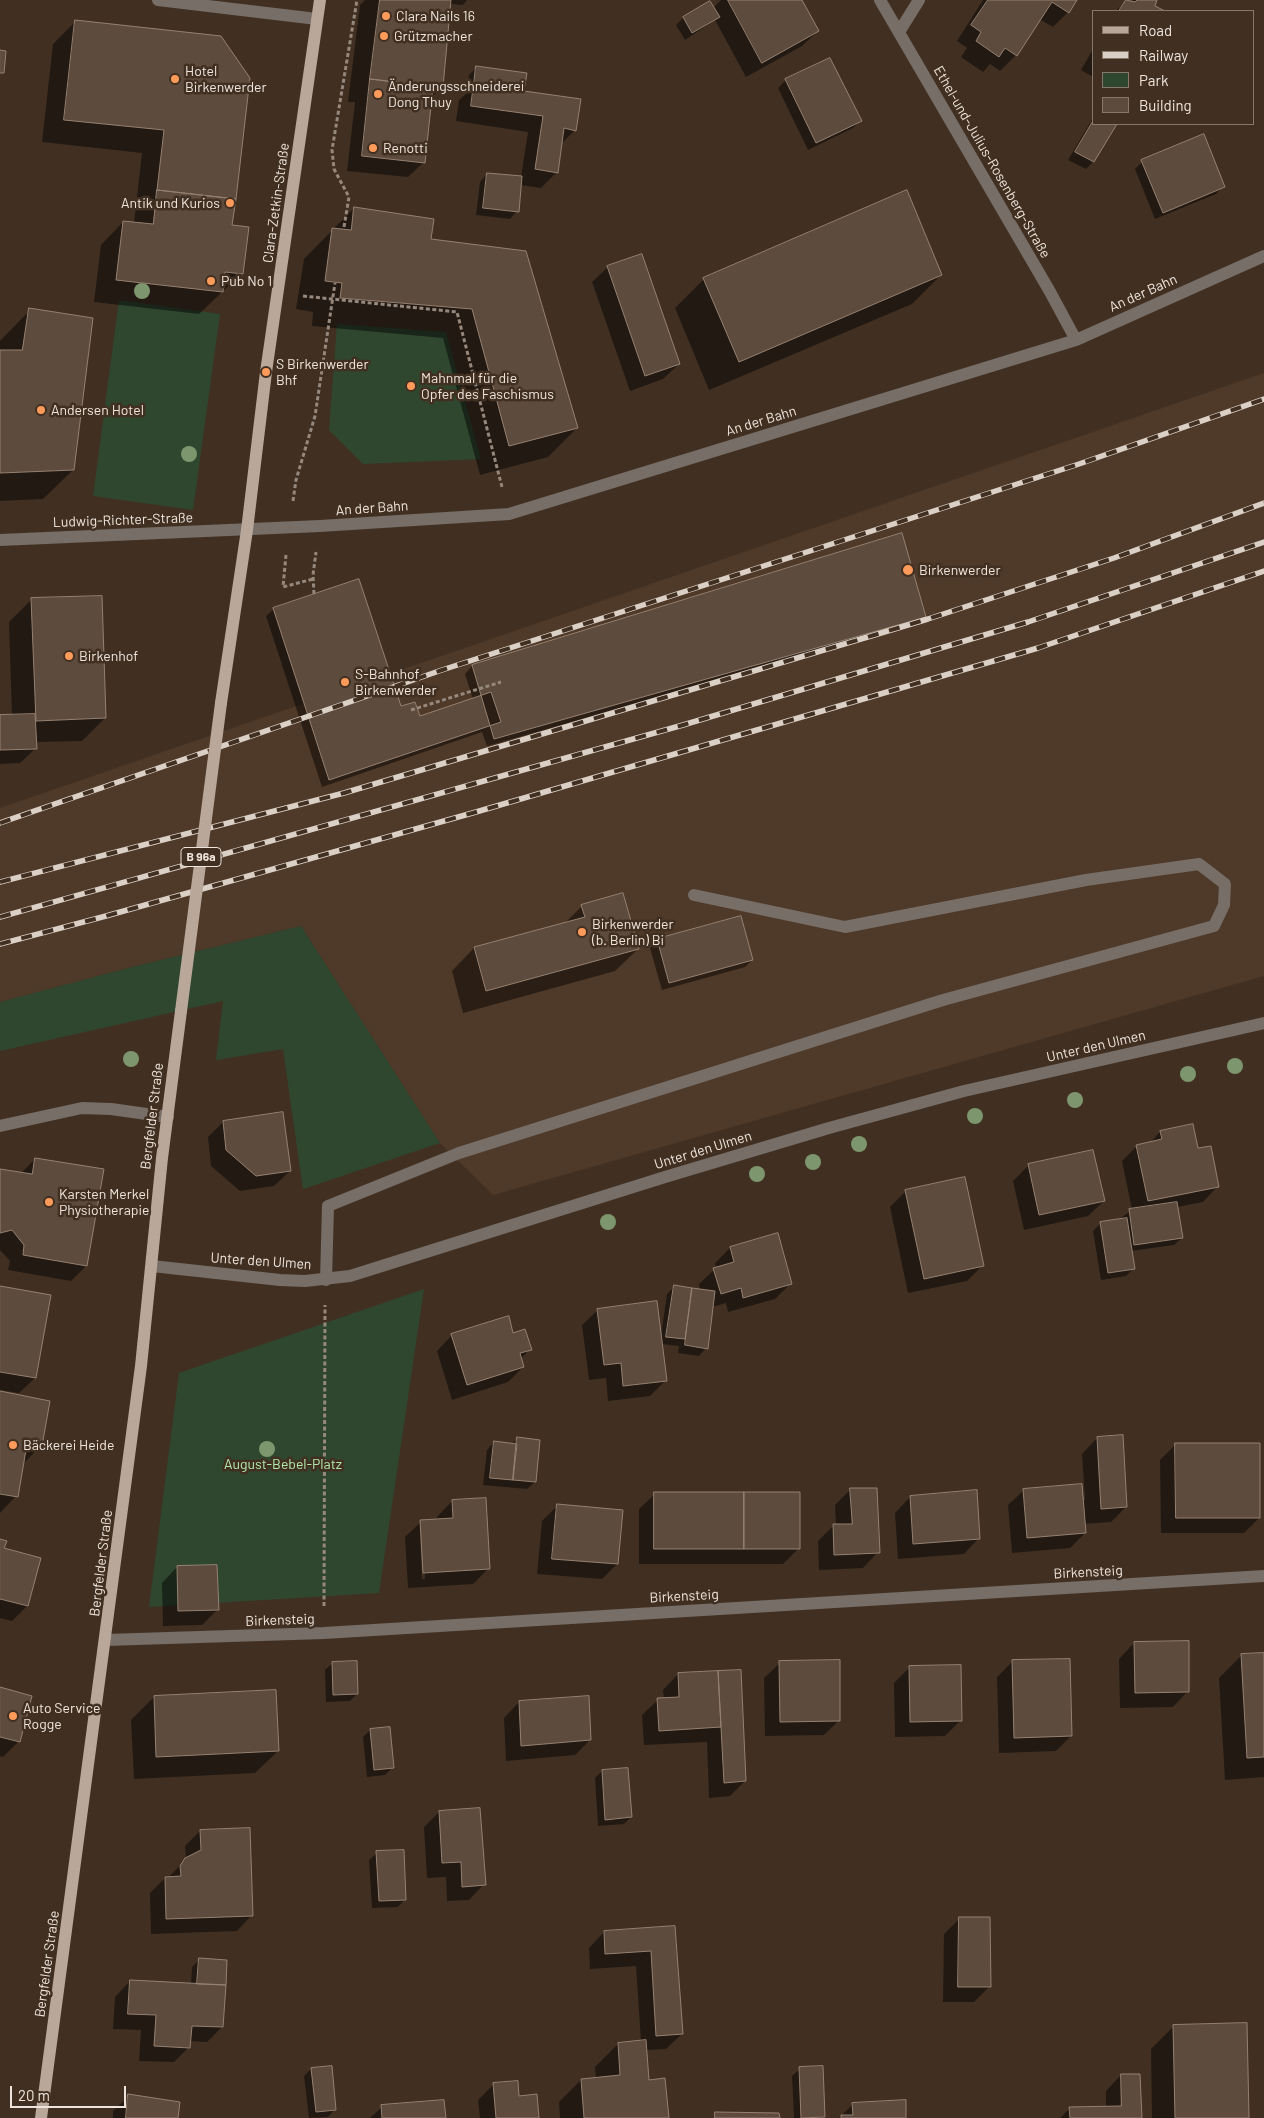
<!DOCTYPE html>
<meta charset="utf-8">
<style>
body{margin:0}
#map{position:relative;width:1264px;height:2118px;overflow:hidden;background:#413022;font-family:Barlow,sans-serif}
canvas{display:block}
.legend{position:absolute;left:1092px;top:10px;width:162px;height:115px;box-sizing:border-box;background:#413022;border:1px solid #87786c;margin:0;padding:6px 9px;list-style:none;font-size:15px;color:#efe4db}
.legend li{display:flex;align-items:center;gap:10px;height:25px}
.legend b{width:25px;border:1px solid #87786c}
.scale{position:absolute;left:10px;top:2086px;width:116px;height:22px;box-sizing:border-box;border:2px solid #efe4db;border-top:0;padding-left:6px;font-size:15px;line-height:18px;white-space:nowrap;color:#efe4db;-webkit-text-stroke:4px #413022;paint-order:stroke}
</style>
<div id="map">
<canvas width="1264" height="2118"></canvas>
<ul class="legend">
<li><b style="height:6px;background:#b9a79a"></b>Road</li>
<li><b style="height:6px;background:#dbd0c6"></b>Railway</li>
<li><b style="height:14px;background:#2f472e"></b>Park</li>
<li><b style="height:14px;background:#5d4b3d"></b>Building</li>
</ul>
<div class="scale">20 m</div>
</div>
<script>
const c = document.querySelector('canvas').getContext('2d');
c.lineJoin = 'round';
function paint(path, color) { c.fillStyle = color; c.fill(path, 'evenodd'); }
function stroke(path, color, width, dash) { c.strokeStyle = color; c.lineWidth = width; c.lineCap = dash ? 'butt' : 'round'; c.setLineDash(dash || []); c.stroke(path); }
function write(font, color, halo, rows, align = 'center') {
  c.font = font + ' Barlow,sans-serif'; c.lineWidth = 5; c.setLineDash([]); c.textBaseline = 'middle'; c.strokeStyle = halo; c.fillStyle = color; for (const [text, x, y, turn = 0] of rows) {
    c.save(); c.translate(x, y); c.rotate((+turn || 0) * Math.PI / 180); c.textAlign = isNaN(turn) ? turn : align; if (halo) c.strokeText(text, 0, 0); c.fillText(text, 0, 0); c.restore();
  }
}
const built = new Path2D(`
 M1264,373V976L493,1195L440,1143L301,926L132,967L0,1002V808Z`);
const green = new Path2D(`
 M119,300L220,314L193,510L93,496Z
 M337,324L446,332L481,459L363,464L329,430Z
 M301,926L440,1143L303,1189L283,1049L216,1060L223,1001L0,1051V1002L132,967Z
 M424,1289L379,1593L149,1607L179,1373Z`);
const shadow = new Path2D(`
 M365,0H467L463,5L450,4L442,87L431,98L424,162L408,177L347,171L355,102H348L360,5Z
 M721,0H800L818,31L802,46L746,77L715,20L685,40L676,25L683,18L710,3L713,8Z
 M983,0H1076L1068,12L1053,27L1039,19L1016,55L1000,71L990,64L983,72L961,57L967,48L957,41Z
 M1127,0L1131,2L1133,0H1156L1153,6L1162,11H1116Z
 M76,21L220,38L230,226L242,273L199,314L94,302L101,245L123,222L134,223L142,153L42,142L53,44Z
 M1093,49V77L1081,70Z
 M477,67L523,90L522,92L575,130L561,144L557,172L541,188L520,185L517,211L510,219L476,215L480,182L487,174L521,177L528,132L456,121L459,100L467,93L469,75Z
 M786,80L860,121L853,128L808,150L778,88Z
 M1093,118V124H1116L1093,162L1086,169L1068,160Z
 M1142,162L1223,186L1216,194L1155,219L1135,169Z
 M354,208L430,240L577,428L548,457L480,475L443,338L312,326L313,312L296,309L304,259Z
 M608,267L679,364L663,379L630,391L592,282Z
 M941,275L912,304L709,390L675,308L704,279Z
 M30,310L73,470L43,499L0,501V341Z
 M901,534L924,616L917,624L487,746L482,732L322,787L266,616L274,609L400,708L419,717L473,699L465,674L472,666Z
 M32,599L105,718L82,741L35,742L36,748L20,763L0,764V716H12L9,622Z
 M582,906L638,949L615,971L463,1013L452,971L474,948L564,924Z
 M658,940L752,960L745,967L662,990L650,948Z
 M223,1122L290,1171L274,1186L240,1191L211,1166L208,1137Z
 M1192,1126L1197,1150L1218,1186L1203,1202L1177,1207L1182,1238L1174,1245L1131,1251L1134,1268L1126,1276L1101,1280L1093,1231L1101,1223L1122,1220V1217L1132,1210L1122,1161L1137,1146L1150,1143L1160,1132Z
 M1092,1152L1104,1201L1088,1216L1024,1230L1013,1181L1028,1166Z
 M35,1159L86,1266L71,1281L8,1270L10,1261L0,1250V1170L20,1174Z
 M906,1191L982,1266L967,1281L908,1293L890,1207Z
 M730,1248L790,1284L775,1299L728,1312L726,1303L712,1307L706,1348L699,1356L678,1353L679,1346L661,1344L665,1381L650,1396L608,1401L606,1378L589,1380L582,1325L598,1310L661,1336L667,1294L674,1287L700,1290L699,1284L716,1268L715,1263Z
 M0,1287L35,1378L19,1393L0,1390Z
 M512,1334L530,1349L521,1359L523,1367L508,1382L452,1400L437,1351L452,1335Z
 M0,1392L48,1402L41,1446L22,1465L16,1496L0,1513Z
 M518,1438L535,1482L527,1489L483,1485L487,1450L494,1442L512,1444Z
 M1097,1438L1126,1507L1111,1522L1084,1524L1085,1533L1070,1548L1012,1553L1008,1505L1024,1490L1085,1500L1082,1454Z
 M1176,1444L1259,1518L1244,1533H1161L1160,1460Z
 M851,1489L878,1552L863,1568L819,1570L818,1541L833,1526H836L835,1505Z
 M655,1494L798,1549L783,1564H639V1509Z
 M910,1497L979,1538L964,1554L898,1559L895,1513Z
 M452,1501L488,1569L473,1584L408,1588L405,1537L421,1522L437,1521V1517ZM420,1534H422L425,1579H422Z
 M557,1506L617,1564L602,1579L537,1574L542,1521Z
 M0,1541L27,1606L12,1621L0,1618Z
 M177,1567L217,1610L202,1625L163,1626L162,1583Z
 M1134,1643L1188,1691L1173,1707L1120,1708L1119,1659Z
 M1264,1654V1777L1225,1780L1219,1678L1242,1655Z
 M1012,1662L1071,1736L1056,1751L999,1753L997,1677Z
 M333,1663L357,1694L350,1701L326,1702L325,1670Z
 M780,1663L839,1720L824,1735L765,1736L764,1678Z
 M910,1667L961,1720L945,1736L895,1737L894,1683Z
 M739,1671L745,1781L730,1796L709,1798L707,1742L644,1745L642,1715L658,1700L664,1699L663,1690L678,1674Z
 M0,1689L19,1741L3,1757L0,1756Z
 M154,1697L278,1751L255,1773L134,1779L131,1720Z
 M519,1702L590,1740L575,1755L506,1761L504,1718Z
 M370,1730L393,1767L385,1775L367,1777L363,1737Z
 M602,1771L631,1817L624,1824L598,1826L595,1778Z
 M439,1812L484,1884L469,1900L447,1901L446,1877L427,1878L424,1827Z
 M200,1831L252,1915L237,1931L151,1934L150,1893L165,1878H168L186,1859L185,1846Z
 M377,1853L405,1899L398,1907L372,1908L369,1860Z
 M959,1919L989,1987L974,2002H943L944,1934Z
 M674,1927L682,2034L666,2049L646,2050L648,2081L668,2118H560L559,2102L581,2080L596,2079L595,2067L618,2044L641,2042L636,1966L590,1969L589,1948L604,1932Z
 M199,1960L222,2027L207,2042L190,2041L189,2047L174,2062L139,2061L141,2030L113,2029L115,1997L130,1981L191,1984L192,1967Z
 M1173,2027L1248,2118H1152L1151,2049Z
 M311,2069L335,2109L328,2117L309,2118L304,2076Z
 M800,2069L824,2116L822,2118H794L792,2076Z
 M1121,2075L1140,2118H1060L1070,2108L1106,2107V2091Z
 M494,2084L517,2097L538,2118H480L478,2100Z
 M129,2096L176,2118H113V2111Z
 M853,2104L905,2118H839Z
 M382,2107L445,2118H370Z`);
const building = new Path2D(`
 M380,0H451L443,87L370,79Z
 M728,0H802L819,31L762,63Z
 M988,0H1077L1069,13L1052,2L1017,56L1005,48L999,57L976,41L981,32L971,25Z
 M1126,0L1135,2L1137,0H1157L1155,6L1165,11H1119Z
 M710,1L720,17L692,33L683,17Z
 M75,20L221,36L250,78L236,199L157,190L164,130L64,120Z
 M0,50L6,51L4,73H0Z
 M830,58L862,121L816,143L785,79Z
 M476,66L527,73L524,91L474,84Z
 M370,79L433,87L425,163L362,156Z
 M474,84L581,99L576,131L564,128L558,173L535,169L543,116L471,106Z
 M1093,121V124H1117L1094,162L1075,152Z
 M1204,134L1225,187L1163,213L1141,160Z
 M487,173L522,176L519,212L483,208Z
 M157,190L236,199L232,225L249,227L243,274L225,272L223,292L116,280L123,221L153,224Z
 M907,190L942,275L739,362L703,278Z
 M354,207L434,219L431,239L526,251L578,428L509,446L472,309L340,298L342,283L325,281L332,228L351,230Z
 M642,254L680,364L645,376L607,266Z
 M29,308L93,318L74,470L0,473V350H22Z
 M902,533L926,617L494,739L472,665Z
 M359,579L401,706L415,702L420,716L491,692L501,722L329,780L273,608Z
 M102,596L106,718L36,721L31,598Z
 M35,714L37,749L0,750V715Z
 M623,893L639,949L486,991L474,947L585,917L581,905Z
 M741,916L753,960L669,983L657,939Z
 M283,1112L291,1171L256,1176L226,1150L223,1121Z
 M1193,1124L1198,1148L1211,1146L1219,1187L1148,1201L1136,1145L1162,1139L1160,1131Z
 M1093,1150L1105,1201L1039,1215L1028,1164Z
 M35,1158L104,1169L87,1266L23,1255L24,1245L12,1230L0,1233V1169L32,1174Z
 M965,1177L984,1266L924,1279L905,1190Z
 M1177,1202L1183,1238L1134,1245L1129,1209Z
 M1127,1218L1135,1269L1108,1273L1100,1222Z
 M778,1233L792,1284L743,1298L741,1288L721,1294L713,1268L734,1262L730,1247Z
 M674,1285L692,1288L685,1339L666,1337Z
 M0,1286L51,1295L36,1378L0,1372Z
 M692,1288L715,1291L708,1349L685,1345Z
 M657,1301L667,1381L623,1386L621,1363L604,1365L597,1309Z
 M509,1316L513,1333L525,1329L532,1350L520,1353L524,1367L467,1385L451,1334Z
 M0,1391L50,1401L42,1446L27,1444L18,1497L0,1494Z
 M1123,1435L1127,1507L1101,1509L1097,1437Z
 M517,1437L540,1440L536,1482L513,1480Z
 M494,1441L517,1444L513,1480L490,1478Z
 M1175,1443H1260V1518H1176Z
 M1082,1484L1086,1533L1027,1538L1023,1489Z
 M850,1488H877L880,1553L834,1555L833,1524H852Z
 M977,1490L980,1539L913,1544L910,1496Z
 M654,1492H744V1549H654Z
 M744,1492H800V1549H744Z
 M486,1498L490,1569L423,1573L420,1520L453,1518L452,1500Z
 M557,1504L623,1510L618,1564L552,1559Z
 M0,1539L7,1541L4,1548L41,1558L28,1606L0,1599Z
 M217,1565L219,1610L178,1611L177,1566Z
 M1189,1641V1692L1135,1693L1134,1642Z
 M1264,1653V1757L1247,1758L1241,1654Z
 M1070,1659L1072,1736L1014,1738L1012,1660Z
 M840,1660V1721L780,1722L779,1661Z
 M357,1661L358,1694L333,1695L332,1662Z
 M961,1665L962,1721L910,1722L909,1666Z
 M741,1670L746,1781L724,1783L718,1671Z
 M718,1671L721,1727L659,1731L657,1698L679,1697L678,1673Z
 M0,1687L32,1696L20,1742L0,1737Z
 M276,1690L279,1751L156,1757L154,1696Z
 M589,1696L591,1740L521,1746L519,1701Z
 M390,1727L394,1768L374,1770L370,1729Z
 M628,1768L632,1817L605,1820L602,1770Z
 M480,1808L486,1885L462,1887L461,1862L442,1863L439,1811Z
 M250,1828L253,1916L166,1919L165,1877L181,1876L180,1866L185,1858L201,1850L200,1830Z
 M404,1850L406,1900L379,1901L376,1851Z
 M959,1917H990L991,1987H958Z
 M675,1926L683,2034L656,2036L651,1951L605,1954L604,1931Z
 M199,1958L227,1960L226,1985L197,1984Z
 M130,1980L226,1985L223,2027L192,2026L190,2048L154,2046L156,2015L128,2014Z
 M1247,2023L1249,2118H1175L1173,2025Z
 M646,2040L649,2080L665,2078L669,2118H584L581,2079L620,2075L618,2043Z
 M332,2066L336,2110L316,2112L311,2068Z
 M823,2066L825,2117L801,2118L799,2067Z
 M1121,2074H1140L1142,2118H1070L1069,2107L1121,2106Z
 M518,2081L519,2096L537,2094L539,2118H496L493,2083Z
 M128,2094L180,2102L178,2118H126Z
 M444,2100L446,2118H382L381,2105Z
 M906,2100V2118H841V2115H853L852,2103Z
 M715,2112L779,2113L780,2118H715Z`);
const path = new Path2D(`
 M344,227L349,197L334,169L332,150L357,0
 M303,296L457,312L502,487
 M293,501L296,480L315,416L335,283
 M286,555L283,587L313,579
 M314,594L313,575L316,552
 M411,710L501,682
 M324,1606L325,1305`);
const service = new Path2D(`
 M326,1280L328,1206L459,1153L943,1000L1214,926L1224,905L1225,884L1199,864L1086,880L845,927L694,895`);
const minor = new Path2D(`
 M158,0L317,19
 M880,0L1049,290L1076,340
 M899,32L919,0
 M0,540L320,526L509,514L1076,340L1264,256
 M0,1126L82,1108L111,1109L168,1117
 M152,1266L280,1280L305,1281L350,1276L665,1177L829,1128L964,1091L1264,1023
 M106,1640L324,1633L1264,1576`);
const primary = new Path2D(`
 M221,703L247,530L266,372L320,0
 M41,2118L141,1366L162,1158L181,1011`);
const rail = new Path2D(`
 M0,823L442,670L1079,464L1264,399
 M0,882L344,793L928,619L1114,558L1264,503
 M0,917L683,725L1028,622L1264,542
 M0,944L106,916L476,812L1038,648L1264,571`);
const primaryBridge = new Path2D(`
 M181,1011L221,703`);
const trees = [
 [142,291],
 [189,454],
 [131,1059],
 [1235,1066],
 [1188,1074],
 [1075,1100],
 [975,1116],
 [859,1144],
 [813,1162],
 [757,1174],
 [608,1222],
 [267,1449]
];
const markers = [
 [386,16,5,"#ff9b5a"],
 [384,36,5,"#ff9b5a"],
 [175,79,5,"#ff9b5a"],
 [378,94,5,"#ff9b5a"],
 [373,148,5,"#ff9b5a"],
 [230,203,5,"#ff9b5a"],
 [211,281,5,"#ff9b5a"],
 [266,372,5,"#ff9b5a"],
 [411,386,5,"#ff9b5a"],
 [41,410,5,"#ff9b5a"],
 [908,570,6,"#ff9b5a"],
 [69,656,5,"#ff9b5a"],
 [345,682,5,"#ff9b5a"],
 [582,932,5,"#ff9b5a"],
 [49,1202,5,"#ff9b5a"],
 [13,1445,5,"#ff9b5a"],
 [13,1716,5,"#ff9b5a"]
];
const shields = [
 [201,857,40]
];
const shieldNames = [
 ["B 96a",201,857]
];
const poiNames = [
 ["Clara Nails 16",396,16],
 ["Grützmacher",394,36],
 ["Hotel",185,71],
 ["Birkenwerder",185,87],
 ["Änderungsschneiderei",388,86],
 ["Dong Thuy",388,102],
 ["Renotti",383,148],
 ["Antik und Kurios",220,203,"right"],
 ["Pub No 1",221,281],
 ["S Birkenwerder",276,364],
 ["Bhf",276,380],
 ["Mahnmal für die",421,378],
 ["Opfer des Faschismus",421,394],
 ["Andersen Hotel",51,410],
 ["Birkenwerder",919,570],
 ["Birkenhof",79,656],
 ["S-Bahnhof",355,674],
 ["Birkenwerder",355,690],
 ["Birkenwerder",592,924],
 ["(b. Berlin) Bi",592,940],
 ["Karsten Merkel",59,1194],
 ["Physiotherapie",59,1210],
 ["Bäckerei Heide",23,1445],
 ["Auto Service",23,1708],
 ["Rogge",23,1724]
];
const streetNames = [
 ["Ethel-und-Julius-Rosenberg-Straße",992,162,60],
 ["Clara-Zetkin-Straße",276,203,-82],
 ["An der Bahn",1143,293,-24],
 ["An der Bahn",761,421,-17],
 ["An der Bahn",372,508,-4],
 ["Ludwig-Richter-Straße",123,520,-2],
 ["Unter den Ulmen",1096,1046,-13],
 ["Bergfelder Straße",152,1116,-83],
 ["Unter den Ulmen",703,1150,-17],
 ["Unter den Ulmen",261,1261,4],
 ["Bergfelder Straße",101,1563,-83],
 ["Birkensteig",1088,1572,-3],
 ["Birkensteig",684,1596,-3],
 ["Birkensteig",280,1620,-2],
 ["Bergfelder Straße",47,1964,-82]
];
const parkNames = [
 ["August-Bebel-Platz",283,1464]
];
paint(built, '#4f3928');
paint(green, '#2f472e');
paint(shadow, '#0007');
paint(building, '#5d4b3d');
stroke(building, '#958171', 1);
stroke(path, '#96887d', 3, [4, 2.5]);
stroke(service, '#776e67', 12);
stroke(minor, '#776e67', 12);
stroke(primary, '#b9a79a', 12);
stroke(rail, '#dbd0c6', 5.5);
stroke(rail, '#413022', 4, [11]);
stroke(primaryBridge, '#b9a79a', 12);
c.fillStyle = '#7d966d';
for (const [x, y] of trees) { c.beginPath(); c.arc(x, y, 8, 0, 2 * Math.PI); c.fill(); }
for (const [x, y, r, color] of markers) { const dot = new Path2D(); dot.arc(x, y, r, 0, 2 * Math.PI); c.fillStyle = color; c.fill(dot); stroke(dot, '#413022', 2); }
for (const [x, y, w] of shields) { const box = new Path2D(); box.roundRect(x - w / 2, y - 9.5, w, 19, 4); c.fillStyle = '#413022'; c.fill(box); stroke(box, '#efe4db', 1); }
write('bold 12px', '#efe4db', null, shieldNames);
write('14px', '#efe4db', '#413022', poiNames, 'left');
write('14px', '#efe4db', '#413022', streetNames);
write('14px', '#aee9ab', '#413022', parkNames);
</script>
